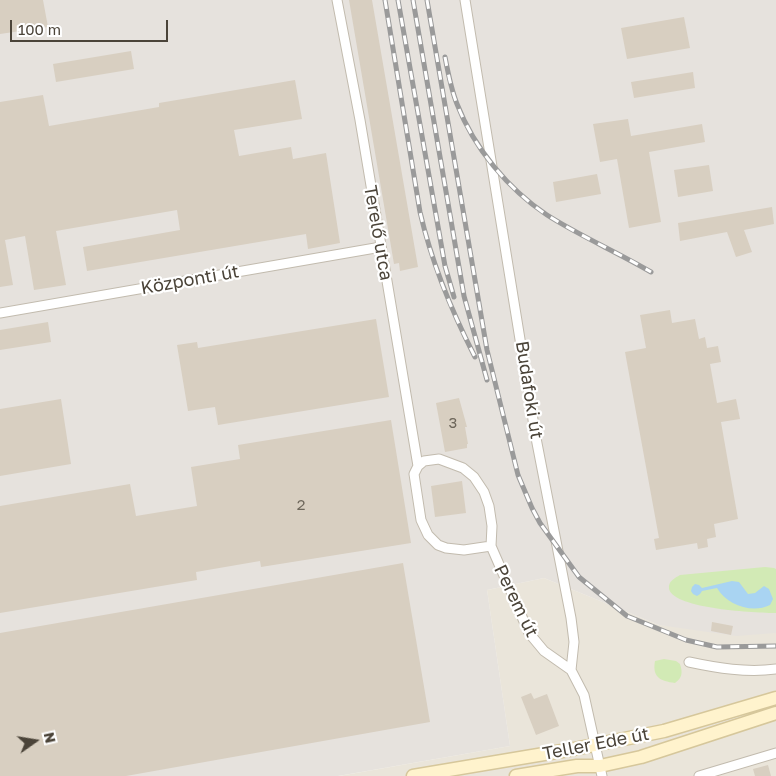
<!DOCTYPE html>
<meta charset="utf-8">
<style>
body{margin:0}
#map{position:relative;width:776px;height:776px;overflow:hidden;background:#f6f3ec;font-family:"Golos Text",sans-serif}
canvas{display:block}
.north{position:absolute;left:10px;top:716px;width:50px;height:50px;-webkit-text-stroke:4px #fff;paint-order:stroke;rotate:77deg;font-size:14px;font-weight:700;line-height:20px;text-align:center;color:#4b4439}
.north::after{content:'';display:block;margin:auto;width:18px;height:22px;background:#4b4439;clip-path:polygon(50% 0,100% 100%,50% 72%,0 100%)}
.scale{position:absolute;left:10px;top:20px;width:158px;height:22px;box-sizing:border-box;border:2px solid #4b4439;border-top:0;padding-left:6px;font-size:15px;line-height:18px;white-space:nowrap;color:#4b4439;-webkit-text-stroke:4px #fff;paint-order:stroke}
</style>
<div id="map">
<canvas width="776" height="776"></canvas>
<div class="north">N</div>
<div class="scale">100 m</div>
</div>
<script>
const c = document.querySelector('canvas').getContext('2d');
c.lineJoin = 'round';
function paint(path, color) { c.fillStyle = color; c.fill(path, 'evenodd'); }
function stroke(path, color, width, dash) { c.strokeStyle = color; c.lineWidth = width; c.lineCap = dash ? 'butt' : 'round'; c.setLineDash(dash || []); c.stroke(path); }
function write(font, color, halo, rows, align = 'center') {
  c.font = font + ' "Golos Text",sans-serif'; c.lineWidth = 4.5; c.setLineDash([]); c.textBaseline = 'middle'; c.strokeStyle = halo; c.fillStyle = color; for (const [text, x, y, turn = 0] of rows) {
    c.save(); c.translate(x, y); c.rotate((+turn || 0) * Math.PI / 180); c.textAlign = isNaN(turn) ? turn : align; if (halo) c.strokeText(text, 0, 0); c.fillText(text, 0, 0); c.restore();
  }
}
const residential = new Path2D(`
 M544,578L659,625L776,632V776H339L510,746L487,590Z`);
const industrial = new Path2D(`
 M0,0H776V633L736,636L659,625L544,578L487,590L510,746L338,776H0Z`);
const green = new Path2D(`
 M765,567L774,568L776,569V613C757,613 674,609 669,589C668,581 675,578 680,575Z
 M664,659L676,661L680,664C683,673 682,678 675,683C660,681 652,677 655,661Z`);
const water = new Path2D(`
 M732,581L739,582L748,594L755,593L764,586L769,589L773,599L770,605C752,614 727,605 717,588L702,591L700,594L697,596L693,594L691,591L692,587L695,584L699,585L702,588Z`);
const building = new Path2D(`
 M0,0H43L48,27L0,34Z
 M349,0H372L418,267L400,271L399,263L394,264Z
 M684,17L690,48L627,59L621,28Z
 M131,51L134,69L56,82L53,64Z
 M693,72L695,88L634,98L631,82Z
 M295,80L302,119L234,130L239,156L291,147L293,159L326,153L340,243L308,249L306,234L87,271L83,247L180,230L177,210L56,231L66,285L34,290L25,236L5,240L13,285L0,287V102L43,95L49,126L159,107V103Z
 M628,119L631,136L702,124L705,142L649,152L661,222L629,228L617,159L600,162L593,124Z
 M709,165L713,191L678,197L674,170Z
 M597,174L601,194L556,202L553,182Z
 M772,207L774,224L744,230L752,252L736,257L727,232L680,241L678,223Z
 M670,310L672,323L695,319L699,339L705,337L707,348L718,346L721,362L710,364L717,403L736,399L740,419L721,422L738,519L714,524L716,537L707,539L708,547L698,549L697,543L656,550L654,539L659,538L625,352L646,348L640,315Z
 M376,319L389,397L218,425L215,407L188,411L177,345L197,342L198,348Z
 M48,322L51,342L0,350V330Z
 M459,398L467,427H465L468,444H467V448L445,452L436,403Z
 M61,399L71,464L0,476V409Z
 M391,420L411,543L261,567L260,561L196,572L197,580L0,613V506L130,484L136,516L197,506L191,467L240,459L238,445Z
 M462,481L466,513L435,517L431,486Z
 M403,563L430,722L126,776H0V633Z
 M712,622L733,626L731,635L711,631Z
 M531,693L534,699L547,694L559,726L536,735L521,697Z
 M768,765L771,776H755L753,769Z`);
const minor = new Path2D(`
 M337,0L360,120L418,466
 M465,0L536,438L571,618L574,642L571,670L584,695L602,776
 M0,313L381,247
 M491,546L464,550L446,548L438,545L428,535L421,520L414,474L418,466L424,461L439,459L463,468L474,477L484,492L489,506L492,526L491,546L529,633L544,651L571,670
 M689,662C717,668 747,673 776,669
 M699,776L776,753`);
const secondary = new Path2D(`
 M413,776L574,749L664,731L776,698
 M516,776L577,766H600L641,757L776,713`);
const rail = new Path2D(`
 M385,0L420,212C432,264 451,310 475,357
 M398,0L445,266L454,297
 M413,0L464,296L487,380
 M427,0L487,350L518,475L532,508L540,523L579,577L627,616L686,640L717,647L776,646
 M445,57C448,73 451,89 457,104C474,148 508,189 547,215C580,236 617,252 651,272`);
const numberNames = [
 ["3",453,423],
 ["2",301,505]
];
const streetNames = [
 ["Terelő utca",378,233,80],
 ["Központi út",190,280,-10],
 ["Budafoki út",529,390,81],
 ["Perem út",516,601,64],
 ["Teller Ede út",596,744,-11]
];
paint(residential, '#eae5da');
paint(industrial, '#e6e2dd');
paint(green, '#d2eab5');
paint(water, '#a9d4f2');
paint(building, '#d8cfc1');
stroke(minor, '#c2bbae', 11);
stroke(secondary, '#d6c79b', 15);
stroke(minor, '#fff', 9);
stroke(secondary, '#fff3cd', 12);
stroke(rail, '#9a9a9a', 5);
stroke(rail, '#fff', 3, [9]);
write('15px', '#6e675b', null, numberNames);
write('18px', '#4b4439', '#fff', streetNames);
</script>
